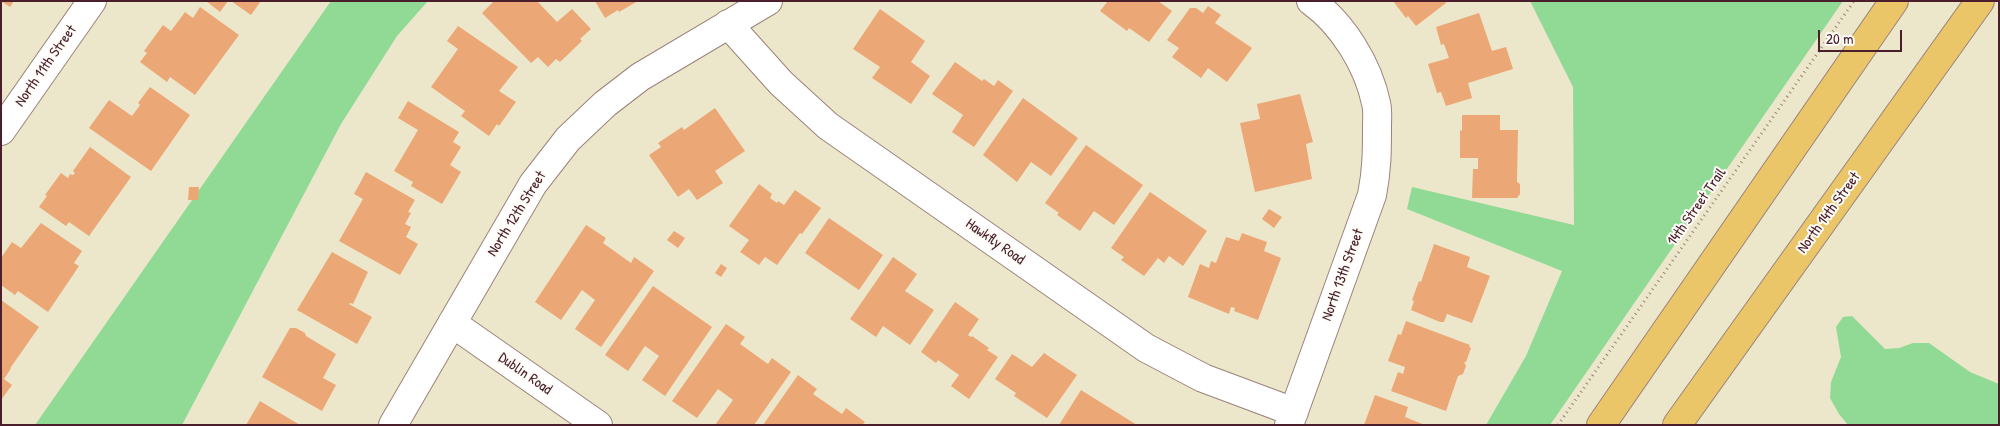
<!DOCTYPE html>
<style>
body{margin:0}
#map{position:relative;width:2000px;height:426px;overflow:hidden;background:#ece7cb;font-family:"Patrick Hand",sans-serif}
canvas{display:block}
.frame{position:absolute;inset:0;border:2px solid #4a1f2b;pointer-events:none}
.scale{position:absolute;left:1818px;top:30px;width:84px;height:22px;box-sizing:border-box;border:2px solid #4a1f2b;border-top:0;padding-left:6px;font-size:15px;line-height:18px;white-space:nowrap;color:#4a1f2b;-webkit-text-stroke:4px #fdfcf7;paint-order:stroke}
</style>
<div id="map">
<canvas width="2000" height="426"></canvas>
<div class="frame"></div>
<div class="scale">20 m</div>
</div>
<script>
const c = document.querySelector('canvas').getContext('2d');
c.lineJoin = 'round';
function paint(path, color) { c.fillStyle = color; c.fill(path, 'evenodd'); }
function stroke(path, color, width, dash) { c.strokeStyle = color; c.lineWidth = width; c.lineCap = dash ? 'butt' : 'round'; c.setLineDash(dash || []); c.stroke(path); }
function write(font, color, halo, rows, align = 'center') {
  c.font = font + ' "Patrick Hand",sans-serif'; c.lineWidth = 4; c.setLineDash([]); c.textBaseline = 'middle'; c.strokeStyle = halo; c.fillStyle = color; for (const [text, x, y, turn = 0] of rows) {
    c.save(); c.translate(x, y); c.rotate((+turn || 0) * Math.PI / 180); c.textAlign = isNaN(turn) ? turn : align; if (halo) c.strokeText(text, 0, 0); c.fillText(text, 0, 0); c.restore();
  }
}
const green = new Path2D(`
 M331,1H428L397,36L341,124L182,425H35Z
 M1530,1H1843L1550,425H1486L1526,356L1562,271L1407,209L1412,187L1574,225L1573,87Z
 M1852,316L1885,349L1899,348L1913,343H1929L1970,372L1999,384V425H1848L1839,414L1830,398L1831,382L1841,357L1836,327L1843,317Z`);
const building = new Path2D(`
 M1,1H14L10,7Z
 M206,1H228L220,12Z
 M231,1H261L251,15Z
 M494,1H537L557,22L572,9L591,29L580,39L582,41L560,62L556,59L548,67L538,57L531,63L482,13Z
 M595,1H638L619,12L618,10L605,18Z
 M1108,1H1158L1172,11L1149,42L1129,28L1127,31L1100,11Z
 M1393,1H1445L1446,3L1416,26L1408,16L1406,18Z
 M1208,6L1221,15L1215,23L1252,48L1227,82L1208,68L1201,78L1172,57L1179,48L1167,40L1190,8H1196L1203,13Z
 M200,7L239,35L195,95L170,77L167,82L140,62L147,53L144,51L163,25L171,31L185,12L193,18Z
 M880,9L925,41L911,62L930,76L911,104L872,78L880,67L853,49Z
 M1479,13L1492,51L1506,47L1513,69L1468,83L1472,98L1446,106L1441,92L1437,93L1428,64L1449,58L1444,44L1441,45L1436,27Z
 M458,26L518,67L499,91L516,102L499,126L497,124L489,136L461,116L465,111L431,87L458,49L447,41Z
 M955,62L982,81L984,79L994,86L998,80L1013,91L974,147L952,132L963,115L932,94Z
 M150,87L190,115L151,171L89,128L109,100L132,116L140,105L138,103Z
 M1300,94L1313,142L1306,144L1312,179L1255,192L1240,123L1260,119L1257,104Z
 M1023,98L1078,138L1051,176L1031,162L1017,182L983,155Z
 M408,101L459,132L453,142L461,147L450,165L461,172L442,204L411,186L413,182L394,171L418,130L398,118Z
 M715,108L745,151L715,171L723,183L697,200L689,189L678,197L649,155L661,147L658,143L682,127L684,130Z
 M1462,115H1500V130H1518L1517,182L1520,184V194L1517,198H1472L1473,169H1478V158H1460V130L1462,131Z
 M1086,145L1143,185L1114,225L1094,211L1080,231L1057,215L1059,213L1045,203Z
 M90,147L131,177L89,236L69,222L66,226L39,207L47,196L45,195L61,173L68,178L70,174L73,175L75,173L73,171Z
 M366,172L415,200L408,212L411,213L405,224L411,227L406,237L418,244L400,275L339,241L363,199L354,194Z
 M759,184L772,194L770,198L777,203L778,201L784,205L795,190L821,208L802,234L800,233L777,265L765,257L759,265L740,252L749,240L729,226Z
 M189,187H199L198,200H188Z
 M1150,192L1207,231L1183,266L1169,256L1164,263L1158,258L1144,276L1121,260L1124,257L1111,248Z
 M1269,209L1282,217L1274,228L1262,219Z
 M829,218L883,255L859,290L805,253Z
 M41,223L82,251L74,263L79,266L48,312L18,291L15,295L1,285V258L12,242L21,248Z
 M586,225L606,238L603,243L631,263L634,257L654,271L601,347L575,329L595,300L582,290L561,320L535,302Z
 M674,231L685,238L678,248L667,240Z
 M1242,233L1267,242L1264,251L1281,258L1258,320L1234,311L1235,308L1231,307L1229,314L1188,297L1200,264L1209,268L1211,261L1216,263L1226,237L1239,241Z
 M1434,244L1470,257L1467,267L1490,276L1472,323L1447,314L1444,322H1440L1411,310L1414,301L1412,300L1419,281L1421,282Z
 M332,252L368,272L353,304L350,303L349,304L372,317L357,344L297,310Z
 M893,257L917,274L905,291L934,310L910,345L883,326L876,337L850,319Z
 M721,264L727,268L721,277L715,273Z
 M653,286L712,327L665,396L642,380L659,356L645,346L628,371L605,355Z
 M1,300L39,327L11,367L10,370L4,379L12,385L1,400Z
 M955,302L979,319L968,335L971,337L972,336L989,348L987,350L998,357L969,399L951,386L959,375L938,360L936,363L921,352Z
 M1406,321L1470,345L1469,347L1471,348L1466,362H1464L1466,366L1463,374L1458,376L1446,411L1391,391L1398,372L1403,374L1405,367L1388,361L1398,334L1401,335Z
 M726,324L745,337L740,344L768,364L772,358L791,372L754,425H715L733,400L718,389L697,418L672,401Z
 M290,328H296L305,333L306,336L336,354L323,378L336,385L322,411L262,377Z
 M1044,353L1077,375L1047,418L1014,396L1016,393L995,379L1012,354L1032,367Z
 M798,375L817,389L813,394L842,414L846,408L865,422L862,425H763Z
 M1081,390L1137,425H1059Z
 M1375,395L1408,407L1405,417L1425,425H1364Z
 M260,401L300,425H246Z`);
const path = new Path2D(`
 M1558,425L1854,1`);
const minor = new Path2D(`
 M728,24L781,83L828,126L1146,348L1203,378L1294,412
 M1,131L92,1
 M452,323L598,425
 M393,425L533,184L568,139L605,104L640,77L768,1
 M1289,425L1372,195C1377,169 1377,152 1377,126C1377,119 1378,110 1376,103C1368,65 1343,24 1311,1`);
const major = new Path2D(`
 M1601,425L1894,1
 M1677,425L1980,1`);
const streetNames = [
 ["North 11th Street",46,66,-55],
 ["14th Street Trail",1697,207,-55],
 ["North 14th Street",1829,213,-54],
 ["North 12th Street",517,214,-58],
 ["Hawkfly Road",995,242,35],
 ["North 13th Street",1343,275,-70],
 ["Dublin Road",525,374,35]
];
paint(green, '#90da95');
paint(building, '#eca776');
stroke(minor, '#9b837b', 30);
stroke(major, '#9b837b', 30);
stroke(path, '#9b837b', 3, [1, 4]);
stroke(minor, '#fff', 28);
stroke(major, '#ebc669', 28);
write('15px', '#4a1f2b', '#fdfcf7', streetNames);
</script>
